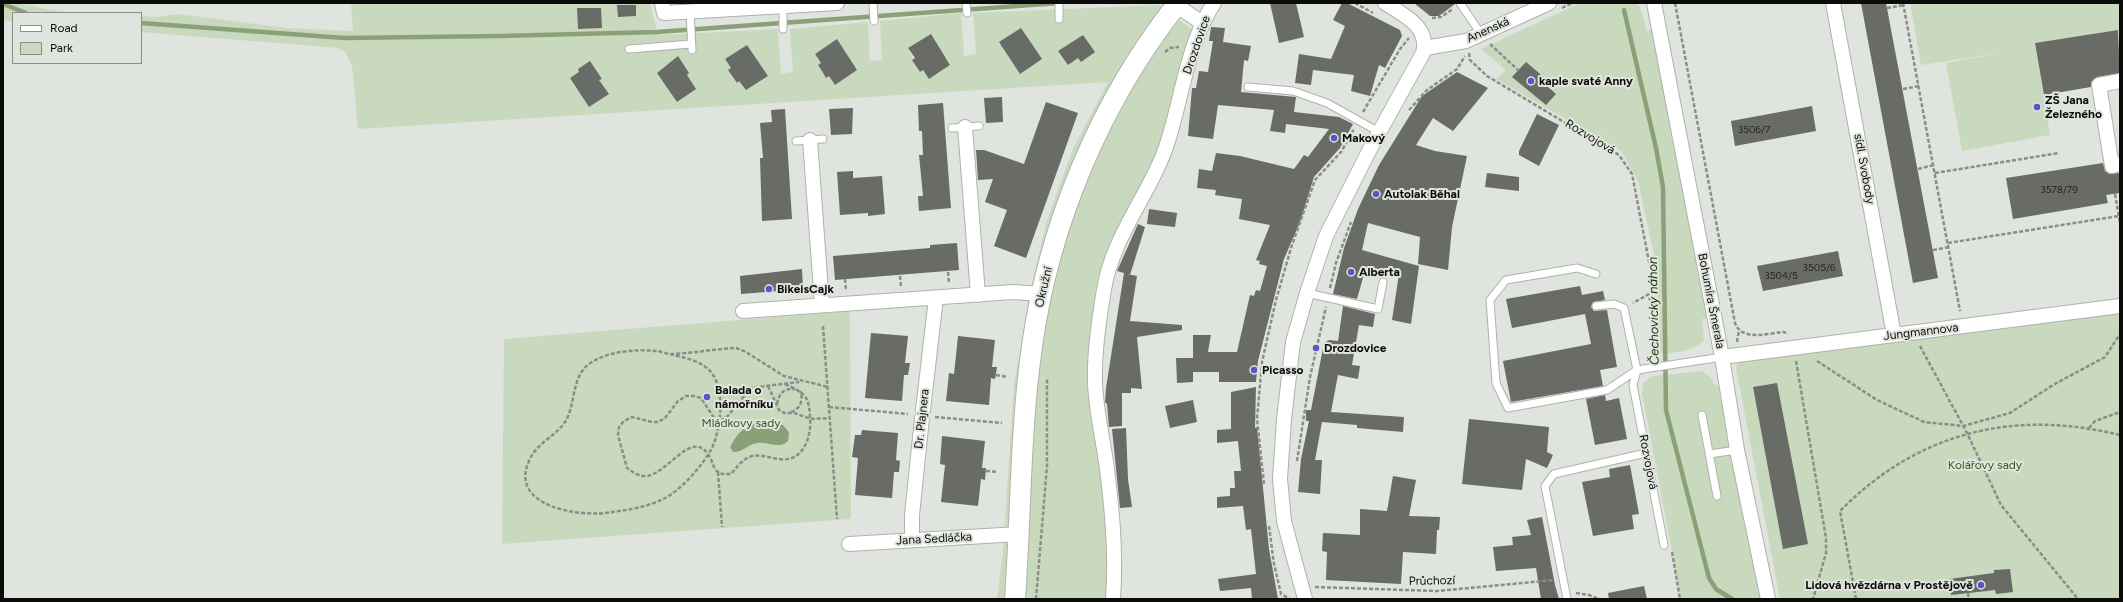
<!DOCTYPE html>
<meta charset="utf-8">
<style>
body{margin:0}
#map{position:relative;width:2123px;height:602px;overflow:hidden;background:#e0e4de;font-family:Figtree,sans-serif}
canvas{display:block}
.frame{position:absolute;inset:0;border:4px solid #0b0c0a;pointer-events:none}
.legend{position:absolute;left:12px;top:12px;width:130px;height:52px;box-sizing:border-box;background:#e0e4de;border:1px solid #8b8e89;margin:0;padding:5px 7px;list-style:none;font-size:12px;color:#0b0c0a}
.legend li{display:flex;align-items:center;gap:8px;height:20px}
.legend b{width:20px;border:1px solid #8b8e89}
</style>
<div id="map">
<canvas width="2123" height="602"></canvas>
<div class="frame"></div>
<ul class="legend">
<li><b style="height:5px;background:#fff"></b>Road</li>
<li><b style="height:11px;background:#c9d9bd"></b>Park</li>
</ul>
</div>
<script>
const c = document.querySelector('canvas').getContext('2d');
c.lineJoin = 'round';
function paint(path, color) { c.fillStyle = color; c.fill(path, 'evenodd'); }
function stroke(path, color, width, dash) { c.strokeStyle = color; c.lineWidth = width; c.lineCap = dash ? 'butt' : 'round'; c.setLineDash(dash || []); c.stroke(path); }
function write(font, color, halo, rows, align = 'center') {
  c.font = font + ' Figtree,sans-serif'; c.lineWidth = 4; c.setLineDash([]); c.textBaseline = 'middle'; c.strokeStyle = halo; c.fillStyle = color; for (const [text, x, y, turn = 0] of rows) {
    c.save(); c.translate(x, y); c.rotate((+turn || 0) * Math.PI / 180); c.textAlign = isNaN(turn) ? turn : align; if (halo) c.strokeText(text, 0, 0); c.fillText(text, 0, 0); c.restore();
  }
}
const green = new Path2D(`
 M3,3C29,3 52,12 77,13H13V22L3,20Z
 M351,3H650L658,35L778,29L781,74L793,72L790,29L868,22L870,61L882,60L880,21L961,13L964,56L976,54L973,13L1159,5L1193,30L1160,148L1102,268L1089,369L1105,486L1108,599H997L1003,553L1014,384L1032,284L1046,224L1057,193L1073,149L1108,82L358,129L352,66L346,53L339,48L141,32V16L157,17L178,14L286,28L353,31ZM931,34L943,58L946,57L951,65L929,79L923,70L919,72L908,49ZM837,40L857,70L835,85L829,76L826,77L818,65L821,63L815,54ZM747,45L752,52L750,54L768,76L746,90L739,81L736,83L728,70L731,68L725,59Z
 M1580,3H1636L1640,7L1647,31L1652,30L1707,318L1702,319L1704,340C1692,354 1672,352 1654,354L1659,278L1638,181L1621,151L1496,79L1506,70L1481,49Z
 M1910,3H2120V33L2118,30L2035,43L2050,135L1962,151L1946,63L2000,53L1921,65Z
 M850,311L851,519L502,544L504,339Z
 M2120,313V599H1780L1736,368L1737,364L1741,361Z
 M1702,371L1711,378L1714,385H1718L1762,599H1681L1642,393L1643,383L1653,376Z`);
const water = new Path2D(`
 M761,421C773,421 783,421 789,433L788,441C779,450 767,441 757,443C748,444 742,453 733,452L730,447C738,432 745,425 761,421Z`);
const stream = new Path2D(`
 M3,4L26,13
 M1624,10L1656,148L1663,187L1666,410L1709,578L1716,589L1732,599
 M141,23L344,38L499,36L657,32L1059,3`);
const building = new Path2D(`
 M1270,3H1296L1304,37L1279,43Z
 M1342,3H1347L1400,30L1402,36L1385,68L1379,65L1370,96L1351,91L1354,75L1313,70L1311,85L1295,83L1299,54L1331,59L1345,26L1333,20Z
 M1414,3H1455V4L1439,16H1430Z
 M1861,3H1886L1938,278L1913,283Z
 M617,5H636V16L618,17Z
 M577,8H601L602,28L578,29Z
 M1211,27L1225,28L1223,42L1251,46L1248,61L1244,60L1241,92L1296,97L1294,112L1339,117L1353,124L1340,148L1314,177L1300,222L1284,259L1258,361L1256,382H1219V372H1193V382L1177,383L1176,358H1193V335H1211L1208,352H1237L1250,295L1254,296L1256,290L1260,291L1267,266L1259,264L1260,261L1256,260L1270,225L1239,219L1242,199L1215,195L1216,190L1197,188L1199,169L1212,171L1216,153L1240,156L1294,169L1304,155L1308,157L1329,129L1286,124L1285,133L1270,131L1274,110L1218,105L1213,139L1188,136L1192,88H1196L1199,71L1208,72L1213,41H1209Z
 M1021,28L1042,59L1020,74L999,42Z
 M2118,30L2120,73L2097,77L2091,82V87L2044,95L2035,43Z
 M931,34L950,65L929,79L923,70L920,72L912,60L915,58L908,48Z
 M1083,35L1095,52L1081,62L1078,58L1068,65L1058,51Z
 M837,39L857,70L835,85L829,76L826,78L822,71L818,65L821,63L815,54Z
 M747,45L768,76L746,90L739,81L737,83L728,70L731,68L725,59Z
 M678,56L689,73L687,75L696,89L677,102L657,73Z
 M590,61L602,79L599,80L609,94L589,107L570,78L579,72L578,69Z
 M1526,62L1546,79L1548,87L1556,94L1546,105L1512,77Z
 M1457,72L1488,88L1453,131L1433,118L1416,145L1435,151L1467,156L1452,227L1448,270L1418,264L1420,237L1368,223L1362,250L1419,266L1411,324L1392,320L1399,274L1366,267L1357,299L1333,294L1344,248L1358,209L1379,165L1422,96Z
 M1002,97L1003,122L986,123L984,98Z
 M1046,102L1078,113L1026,258L994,246L1007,210L985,202L993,179L978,180L976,150H984L1024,164Z
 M943,103L951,208L919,211L918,196H923L919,155H923L922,131H919L918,105Z
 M1812,106L1816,131L1735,146L1731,121Z
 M853,108L852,134L831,135L829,109Z
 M785,109L792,219L762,221L760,158H763L760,123L772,122L771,110Z
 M1537,114L1559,125L1539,166L1519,155V151Z
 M2103,163L2105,171L2109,174L2120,173V193L2106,195L2108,203L2013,219L2006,178Z
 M853,171V178L882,176L885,214L868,216V213L840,215L837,172Z
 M1487,173L1519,177V191L1485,187Z
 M1149,209L1177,213L1175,227L1147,224Z
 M1138,224L1145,227L1130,275L1127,274L1137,276L1130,321L1182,325V330L1137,337L1142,389L1131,388V393H1122V426L1109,427L1107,404L1105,402L1106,388L1124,273L1117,271Z
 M957,243L959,270L835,280L833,256L930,248V245Z
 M1838,251L1843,276L1763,291L1757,266Z
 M802,269L803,289L741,294L740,276Z
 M1580,286L1582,295L1603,291L1605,300L1593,302L1591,307L1594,311L1607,310L1617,367L1600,370L1603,386L1511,402L1503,361L1591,344L1585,314L1512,328L1506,299Z
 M1343,306L1375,314L1373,327L1359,325L1352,365L1360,366L1358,379L1338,375L1331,412L1404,417L1403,432L1357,428V425L1322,422L1315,460H1322L1320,494L1298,492L1301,459L1309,421H1306V410H1311L1324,343L1329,340L1338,341Z
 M871,333L908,336L905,363H910L908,375H904L902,401L865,398Z
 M958,336L995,340L992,367H997L995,379L991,378L989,405L946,401L949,373L954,374Z
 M1777,383L1808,544L1783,549L1753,387Z
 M1256,387L1255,428L1257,427L1269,549L1278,599H1252L1251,588L1220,591L1218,579L1256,574L1251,529L1246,530L1243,506L1217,508V497L1230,496V488H1235L1234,471H1241L1238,441L1217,443V430L1231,429V392Z
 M1605,395L1606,401L1619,398L1627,439L1595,445L1586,399Z
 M1193,400L1197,422L1170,428L1165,406Z
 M1469,419L1549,427L1547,452L1553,455L1547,468L1526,459L1522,490L1462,484Z
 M1126,428L1128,479L1132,507L1120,508L1112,429Z
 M862,430L898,433L896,460L900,461L899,472H894L892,498L855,495L858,458L852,457L855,435H861Z
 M942,436L985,441L982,468H986L985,480L981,479L978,506L941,502L945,465L940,464Z
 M1630,465L1639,514L1632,515L1634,529L1593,536L1582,482L1610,477L1609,469Z
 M1393,476L1416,480L1409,516L1440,517L1439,530H1437L1436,554L1403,552L1401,584L1326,580L1327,552L1322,551L1323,533L1360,535V509L1387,511Z
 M1542,517L1555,585L1559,599H1541L1536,568L1496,571L1493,547L1513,545L1512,537L1531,535L1527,520Z
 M2010,569L2013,592L1996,594L1995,590L1951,595L1949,579L1994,573V570Z
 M1644,586L1647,599H1609L1608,593Z`);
const path = new Path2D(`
 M1355,3L1373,13
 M1675,3L1735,323C1742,342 1768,333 1784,332L1788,334
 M1903,3L1960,311
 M1562,8L1572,3
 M1887,8L1904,5
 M1432,18L1441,17L1453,9
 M1490,44L1518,70
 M1165,52L1170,48L1179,47
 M1469,53L1470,60L1487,76L1619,155L1632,174L1651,272V293L1633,303
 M1903,89L1919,86
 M1409,110L1427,90L1457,69L1465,56
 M1363,112L1400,49L1409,38
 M1918,169L1934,165
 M1935,173L2059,153
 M2115,194L2120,223
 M1948,243L2119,216
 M1933,250L1949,247
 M948,272L949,283
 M900,276L901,286
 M845,279L846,291
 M1330,288L1336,263L1351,222
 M823,326L837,519
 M1737,342L1739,330
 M1920,346L1967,433L2001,505L2078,599
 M670,354C684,358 700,360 710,371C726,388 721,428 712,448C703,465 679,493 661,500C646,507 628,510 612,512C581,518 506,507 530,459C537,443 556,436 565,422C576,405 571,377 589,364C607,351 635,349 657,351C662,352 667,354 672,354C694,353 715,349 736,348L746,352L784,376L828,387
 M1796,361L1826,538V553L1813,599
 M1817,361L1877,400L1924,422L1963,426L2010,413L2053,385L2105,357L2120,334
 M996,375L1007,377
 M785,384C804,393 809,395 810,417C812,437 803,463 779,459C769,458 759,453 749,457C741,461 736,468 731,474H722L715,470C698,416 672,472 647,476C639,477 633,472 627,468L618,435L619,427L624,421L632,417L652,422H658L665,418L678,401L686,396H694L701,398L714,418L719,421L726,418L751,388L799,382
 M768,386L779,410L784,413H794L811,419L830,418
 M777,404C779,393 784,388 795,389
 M829,407L908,414
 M791,412C800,409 804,400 800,391
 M935,417L1002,423
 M2089,428L2095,421L2120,412
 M1297,461L1310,377L1326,307
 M986,471L998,472
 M718,472L722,527
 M1264,484L1257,419L1262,362L1276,300L1291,248L1315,180L1341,152L1354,129
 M1269,526L1274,564L1281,594L1290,599
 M1672,552L1680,599
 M1315,587L1437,591L1554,580
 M1576,593L1589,595L1599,599
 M1968,593L1969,599
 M1036,599L1047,466V378
 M1856,599L1840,511C1918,432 2013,409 2120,435`);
const lane = new Path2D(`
 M873,3L874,21
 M966,3L967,13
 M1059,3V19
 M1460,3L1481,34
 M783,6V29
 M690,12L692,50
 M629,49L691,44
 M1248,87L1293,91L1327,103L1379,132
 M952,128L979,126
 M796,141L823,139
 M1596,274L1577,268L1506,280L1490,300L1496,383L1508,408L1607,390L1637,370L1722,357
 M1307,293L1378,309L1383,282
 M1596,306L1614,304L1624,308L1637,370L1633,385L1664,545
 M1702,415L1717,496
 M1709,454L1737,450
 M1567,599L1545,486L1554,474L1646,453`);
const street = new Path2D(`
 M662,3L664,13L837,3
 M1173,3L1202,23
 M1654,3L1722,357L1737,450L1768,599
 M1833,3L1894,335
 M1425,48L1466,41L1549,3
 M2120,81L2099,85L2112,166L2120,164
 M965,127L978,295
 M810,140L822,305
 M743,311L1013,292L1042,294
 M1722,357L2120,306
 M923,410L936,298
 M912,540V515L922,418
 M849,544L1019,534
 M1113,599C1116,559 1113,517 1108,478C1105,446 1096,415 1095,382C1094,352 1099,319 1104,290C1112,236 1152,192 1168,141C1182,97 1188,42 1214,3
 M1305,599L1284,521L1280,479L1284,419L1293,342L1307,293L1326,236L1371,147L1423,53C1430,26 1403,15 1385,3`);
const secondary = new Path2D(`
 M1015,599C1021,515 1020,430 1032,346C1049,224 1101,100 1178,3`);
const markers = [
 [1531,81,4,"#5c52ca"],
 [2037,107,4,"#5c52ca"],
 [1334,138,4,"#5c52ca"],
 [1376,194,4,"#5c52ca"],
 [1351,272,4,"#5c52ca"],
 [769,289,4,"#5c52ca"],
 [1316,348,4,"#5c52ca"],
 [1254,370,4,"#5c52ca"],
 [707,397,4,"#5c52ca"],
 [1981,585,4,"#5c52ca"]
];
const numberNames = [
 ["3506/7",1754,130],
 ["3578/79",2059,190],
 ["3505/6",1819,268],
 ["3504/5",1781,276]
];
const streetNames = [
 ["Anenská",1488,30,-24],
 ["Drozdovice",1197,45,-71],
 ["Rozvojová",1590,137,31],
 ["sídl. Svobody",1864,169,80],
 ["Okružní",1044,287,-77],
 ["Bohumíra Šmerala",1711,301,79],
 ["Jungmannova",1921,332,-7],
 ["Dr. Plajnera",922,419,-84],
 ["Rozvojová",1648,462,79],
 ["Jana Sedláčka",934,539,-3],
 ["Průchozí",1432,581,-1]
];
const poiNames = [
 ["kaple svaté Anny",1539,81],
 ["ZŠ Jana",2045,100],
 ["Železného",2045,114],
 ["Makový",1342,138],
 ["Autolak Běhal",1384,194],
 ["Alberta",1359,272],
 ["BikeisCajk",777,289],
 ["Drozdovice",1324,348],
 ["Picasso",1262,370],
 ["Balada o",715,390],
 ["námořníku",715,404],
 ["Lidová hvězdárna v Prostějově",1973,585,"right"]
];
const parkNames = [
 ["Mládkovy sady",741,423],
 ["Kolářovy sady",1985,465]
];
const waterNames = [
 ["Čechovický náhon",1654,311,-91]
];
paint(green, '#c9d9bd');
paint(water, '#89a078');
stroke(stream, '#89a078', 4.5);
paint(building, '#686b66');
stroke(lane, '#afb2ac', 9);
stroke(street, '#afb2ac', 16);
stroke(secondary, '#afb2ac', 22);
stroke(path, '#8a8d89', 2.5, [4, 2]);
stroke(lane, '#fff', 7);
stroke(street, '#fff', 14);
stroke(secondary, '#fff', 20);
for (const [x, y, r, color] of markers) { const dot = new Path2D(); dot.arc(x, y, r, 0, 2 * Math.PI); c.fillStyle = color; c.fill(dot); stroke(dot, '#e0e4de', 1.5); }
write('10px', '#222421', null, numberNames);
write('12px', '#0b0c0a', '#e0e4de', streetNames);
write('bold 12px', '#0b0c0a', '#e0e4de', poiNames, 'left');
write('12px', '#38561c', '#e0e4de', parkNames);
write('italic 13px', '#1e3407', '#e0e4de', waterNames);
</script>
